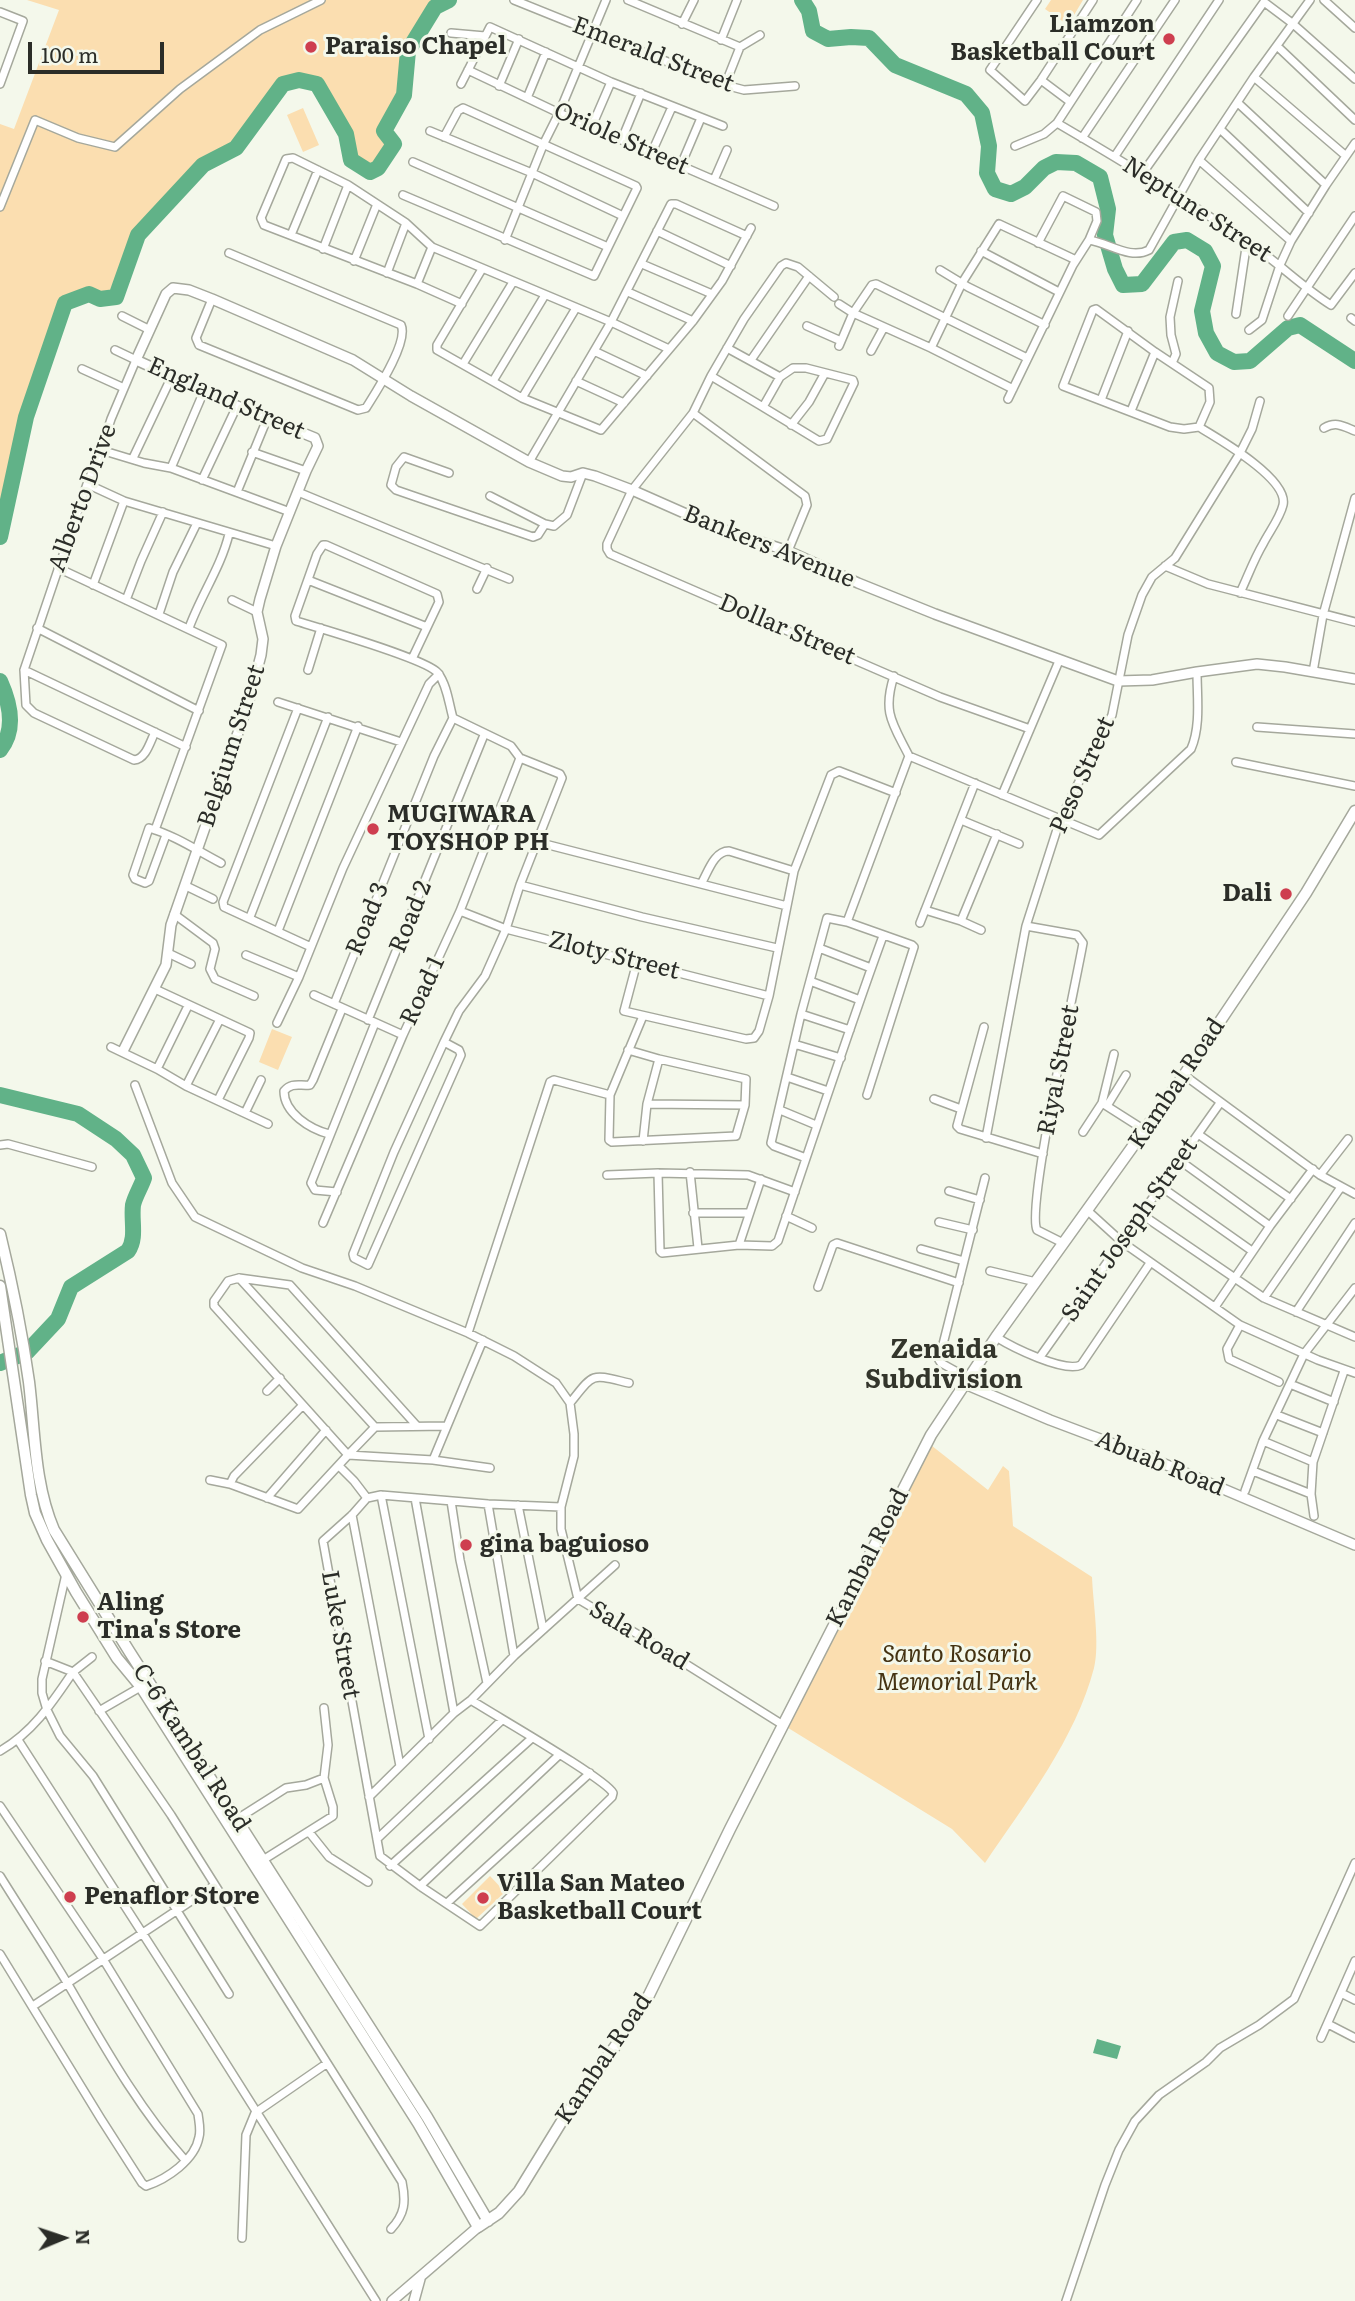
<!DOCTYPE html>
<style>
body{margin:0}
#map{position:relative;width:1355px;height:2301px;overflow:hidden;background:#f4f8eb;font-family:Literata,serif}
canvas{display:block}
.north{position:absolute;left:28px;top:2203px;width:70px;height:70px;-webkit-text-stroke:5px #f4f8eb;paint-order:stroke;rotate:88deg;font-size:19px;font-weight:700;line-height:28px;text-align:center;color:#2b2d28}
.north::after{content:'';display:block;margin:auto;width:24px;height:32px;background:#2b2d28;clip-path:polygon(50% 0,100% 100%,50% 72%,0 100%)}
.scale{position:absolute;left:28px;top:42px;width:136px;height:32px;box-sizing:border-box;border:4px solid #2b2d28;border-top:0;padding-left:9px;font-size:21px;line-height:24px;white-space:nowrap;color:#2b2d28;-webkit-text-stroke:5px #f4f8eb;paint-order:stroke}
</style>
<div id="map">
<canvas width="1355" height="2301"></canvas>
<div class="north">N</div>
<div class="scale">100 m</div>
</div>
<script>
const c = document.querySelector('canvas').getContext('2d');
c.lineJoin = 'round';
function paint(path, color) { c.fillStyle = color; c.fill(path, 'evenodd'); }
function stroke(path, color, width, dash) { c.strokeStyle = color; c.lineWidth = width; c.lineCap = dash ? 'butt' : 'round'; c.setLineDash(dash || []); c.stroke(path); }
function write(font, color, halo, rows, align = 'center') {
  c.font = font + ' Literata,serif'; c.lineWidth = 6; c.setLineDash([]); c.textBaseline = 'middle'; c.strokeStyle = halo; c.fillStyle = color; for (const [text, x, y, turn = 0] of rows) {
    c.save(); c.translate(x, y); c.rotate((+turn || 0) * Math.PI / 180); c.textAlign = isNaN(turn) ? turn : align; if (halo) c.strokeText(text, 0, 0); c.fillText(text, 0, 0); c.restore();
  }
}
const green = new Path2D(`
 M27,0H449L435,7L408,51L404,95L384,131L394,144L378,168L370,172L351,160L346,134L317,84L299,80L283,84L236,148L203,165L138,235L116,297L100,299L89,294L65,303L26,417L0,537V124L14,129L59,10Z
 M1051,0H1083L1068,25L1045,9Z
 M303,108L319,145L303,152L287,115Z
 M272,1029L292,1037L278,1070L259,1062Z
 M927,1442L988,1490L1003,1466L1009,1471L1013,1526L1092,1577C1093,1603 1100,1644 1094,1668C1076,1738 1025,1804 985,1863L952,1829L785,1726Z
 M490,1876L505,1892L476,1919L462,1904Z`);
const water = new Path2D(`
 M1097,2039L1121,2046L1117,2059L1093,2053Z`);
const river = new Path2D(`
 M802,0L809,11L813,31L828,39L851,37L869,38L895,65L966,94L982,113L989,146L987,173L995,189L1011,194L1025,187L1044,168L1056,162L1076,163L1100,177L1108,209L1105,235L1115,269L1123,285L1142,284L1174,242L1187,240L1205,251L1213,266L1202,311L1206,333L1217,353L1234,362L1250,361L1288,328L1300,325L1355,361
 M0,537L26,417L65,303L89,294L100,299L116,297L138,235L203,165L236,148L283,84L299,80L317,84L346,134L351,160L370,172L378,168L394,144L384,131L404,95L408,51L435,7L449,0
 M0,681C10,703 16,730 0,750
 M0,1095L78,1114L116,1139L133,1155L144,1178C141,1187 135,1196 133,1205C131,1221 137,1238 128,1251L71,1287L58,1319L27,1352L0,1363`);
const minor = new Path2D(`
 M514,0L725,85L744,90L795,86
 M628,0L740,47
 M1037,0L990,70L1025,101L1041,80L1093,0
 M1324,0L1355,28
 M0,12L23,21L0,84
 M682,24L694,0
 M451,33L485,36
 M721,40L737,0
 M1277,46L1355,120
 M740,47L760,35
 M468,70L559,113L774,206
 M1254,77L1346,156
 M1041,80L1069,101
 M461,84L490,27L611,82L723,126
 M725,85L740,47
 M499,86L519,39
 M527,98L546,52
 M1238,103L1326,185
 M1057,123C1122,161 1187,200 1249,243C1278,262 1302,287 1331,305L1355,273
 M592,126L611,82
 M1220,129L1309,213
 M430,131L532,173L623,216
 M1082,138L1175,0
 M622,139L641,93
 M1015,146L1044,134L1057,123L1137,0
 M652,152L672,107
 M1115,156L1219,0
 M1199,160L1291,241
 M413,162L608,247
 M681,165L701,118
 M1142,174L1264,2L1292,23L1355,79
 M714,180L727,150
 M403,195L594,276L637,188L636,186L463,108L458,111L444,137
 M0,207L35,120L78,138L115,147L180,89L260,30L321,0
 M657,231L731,266
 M291,235L318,170
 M505,240L544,143L559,113L606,0
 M1089,240C1109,243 1130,260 1149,250L1199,160L1254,77L1310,0
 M323,249L348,185
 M981,251L1059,292
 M354,261L377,204
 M642,264L712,294
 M482,269L437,345V350L522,398L601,430L693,321L722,281L751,228
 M940,270L968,287L1045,325
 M387,273L406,223
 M417,284L432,247
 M628,292L693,321
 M834,297L798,267L786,263L781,266L744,319L711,376L693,413L632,490L607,544V549L610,554L940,697L1030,729
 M212,299L196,338L199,345L358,410L366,408C376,392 409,342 401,325L229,253
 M462,304L417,284L264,225L261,218L286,159L293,158L348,185L406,223L432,247L611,322L669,349
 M839,304L853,313L931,348L1013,389
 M1236,314L1247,241
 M122,316L150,330
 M1288,316L1355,216
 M1351,318L1355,321
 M807,326L841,341
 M1249,330L1262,320L1280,265L1291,241L1326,185L1355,143
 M839,346L853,313L872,285L876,284L1027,358
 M727,348L780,377
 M931,348L962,283L999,224L1076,260
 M115,350L136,360L111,419L101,450L87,484L24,670L26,705L34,713L134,760C146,759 150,742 155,732
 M594,351L647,376
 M871,351L884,327
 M751,360L809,276
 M1172,363L1176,354L1171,335L1170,317L1178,281
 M463,364L513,282
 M793,368H806L853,380L854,383L827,439L819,441L763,407L780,377Z
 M82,369L124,388
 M711,376L763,407
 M493,381L545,295
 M576,381L624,403
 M522,398L576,308
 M1008,399L1073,265L1089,240L1097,221L1096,212L1063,196L1038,243
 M1101,400L1128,331
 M1131,411L1155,352
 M693,413L805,496L807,505L788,551
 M791,425L809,402L825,373
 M1199,427L1210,402L1209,388L1155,352L1096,309L1093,310L1063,386L1170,427L1184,429L1199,427C1219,439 1289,479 1283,505C1280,518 1269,532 1263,544C1254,559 1248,576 1240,593
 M1324,428C1336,421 1343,426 1355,431
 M101,450L144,463L171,468L290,512
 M252,452L306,471
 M133,458L172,376
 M529,462L611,322L671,204H676L747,236
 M171,468L204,391
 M449,473L404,457L396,467L391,485L396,490L533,537L538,535L545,524L554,526L567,515L583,473
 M202,480L237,406
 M87,484L124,501L276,546
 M237,492L267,419
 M298,492L509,579
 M490,496L545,524
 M1165,566L1208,584L1355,622
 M58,568L222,645L155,830
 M308,580L427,627
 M93,585L124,501
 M477,589L487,568
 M126,600L141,561L163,512
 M232,600L257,612
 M159,614L173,572L197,523
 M37,628L199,711
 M189,628C201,595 221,567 229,534
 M412,659L439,602L437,594L326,545H323L317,554L295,616L296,621C319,628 427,659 438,673C447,685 449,704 453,718L511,746L520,758L560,774L562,778L520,885L506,929L485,976L459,1011L444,1042L394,1152L353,1254L354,1258L368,1265L461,1055L459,1050L444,1042
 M24,670L186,747
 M308,670L321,628
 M1313,672L1323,615L1355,498
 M894,676C882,713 893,724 909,756L1099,835L1191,749C1201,726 1197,697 1197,672
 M278,702L401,742
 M298,708L223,902L224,907L311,947
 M1257,727L1355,734
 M1236,762L1355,786
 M1002,795L1059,661
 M961,820L1019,844
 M166,835L149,881L145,883L135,879L133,875L149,828C174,835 198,851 221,863
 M537,842L787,906
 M701,884C708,872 714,851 729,851L794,871
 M520,885L642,917L777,948
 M186,886L213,899
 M925,910L961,921L981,930
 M460,911L506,929L769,996
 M174,914L213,943L215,949L210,969L215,979L254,996
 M250,917L328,717
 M961,921L997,834
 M847,922L909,756
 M920,923L975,783
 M1026,926L1077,935L1083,943C1076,983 1026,1208 1037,1230L1063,1243
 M278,931L358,726
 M819,948L871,968
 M168,953L191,964
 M246,955L299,977
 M637,962L624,1011L746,1039L754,1038L759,1031L769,996L794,871L831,775L839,771L896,793
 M810,981L860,1000
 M155,989L250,1033L249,1038L218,1100
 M314,995L403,1035
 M334,1004L434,756L453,718
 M801,1014L850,1030
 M368,1020L484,735
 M277,1023L299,977L343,868L429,684L439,674
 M984,1027L957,1126L960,1129L1043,1154
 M794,1044L841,1058
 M111,1047L157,1069L186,1086L268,1124
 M628,1050L659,1059L746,1079L745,1105L736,1136L612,1142L609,1140L610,1095L643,1016
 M157,1069L188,1006
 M1184,1075L1320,1175L1355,1194
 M787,1077L828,1091
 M135,1085L172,1183L195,1217L302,1268L355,1286L468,1333
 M186,1086L220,1019
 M610,1095L554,1080L550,1082L468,1333L514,1356L556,1383L570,1403L574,1434V1456L561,1507V1529L578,1599L649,1641L783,1725
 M934,1099L961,1109
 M1102,1103L1114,1054
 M647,1104L745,1105
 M1107,1106L1126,1075
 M780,1110L816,1125
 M245,1113L261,1080
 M1083,1132L1102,1103L1146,1131
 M329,1134C310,1129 284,1113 284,1091C292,1082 299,1086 310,1085L313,1080L342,1009
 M1198,1134L1291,1199
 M986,1138L1026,926L1060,820L1112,715L1128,635L1142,595L1152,577L1175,558L1240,453L1252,429L1260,401
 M643,1141L647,1104L659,1059
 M0,1145L8,1144L92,1167
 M806,1158L774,1146L771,1143L801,1014L827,918L847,922L912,945L914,947L867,1095
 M1179,1160L1270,1226
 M690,1172L698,1248
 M607,1175L658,1173
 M1320,1175L1348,1139
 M1160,1186L1252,1251
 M949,1191L980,1200
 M337,1192L315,1190L311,1183L375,1023
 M795,1192L748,1175L658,1173L660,1251L662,1253L739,1245L772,1246L778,1241C813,1139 846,1037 883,936
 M1088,1211L1122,1242L1240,1325L1318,1360L1355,1373
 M693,1213H749
 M1141,1214L1264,1298L1355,1337
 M786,1216L812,1228
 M939,1222L973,1230
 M323,1223L403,1035L460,911L520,758
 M739,1245L761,1179
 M921,1249L964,1261
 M990,1271L1036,1282
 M239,1278L375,1427
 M818,1287L833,1245L837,1243L959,1283
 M1264,1298L1341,1187
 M1215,1307L1270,1226L1313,1169
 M1296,1312L1355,1223
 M1240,1325L1227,1349L1229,1359L1279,1382
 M996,1337C1012,1347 1064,1373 1081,1365L1150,1263
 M1040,1357L1220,1103
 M968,1378L941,1363L939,1360L985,1178
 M1290,1384L1334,1402
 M267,1391L280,1378
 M570,1403C595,1372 590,1374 629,1383
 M303,1405L234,1476L230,1484L298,1509L348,1455L433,1460L490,1468
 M1277,1415L1323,1433
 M417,1426L290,1285L239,1278L228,1281L214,1301V1306L348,1455L375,1427L447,1426
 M1263,1441L1313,1462
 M433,1460L483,1340
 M339,1466L354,1481L367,1498
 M1253,1471L1311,1494
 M210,1480L230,1484
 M1245,1491L1263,1441L1304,1354L1355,1288
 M381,1495L429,1739
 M267,1498L326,1430
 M415,1498L454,1713
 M451,1501L460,1560L487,1683
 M488,1504L514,1656
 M518,1505L543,1629
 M352,1515L400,1766
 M1314,1516L1311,1494L1313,1462L1344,1371
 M66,1574L42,1679V1693L47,1710L60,1736L93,1776L229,1994
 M45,1661L73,1672L92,1657
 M471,1700C494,1715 605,1778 613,1793L612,1797L480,1926L420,1886L380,1856L323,1541L352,1515L367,1498L381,1495L488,1504L561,1507
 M99,1711L144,1685
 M18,1740L206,2032L376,2301
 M0,1751C33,1732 52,1703 73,1672L171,1815L402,2182C406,2202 405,2214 391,2229
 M369,1797L454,1713L471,1700L514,1656L615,1565
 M0,1806L103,1959L198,2114C199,2122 201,2130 199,2137C195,2160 167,2179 146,2186L142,2183L101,2119L0,1954
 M234,1821L286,1788L306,1785L324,1778L328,1745L324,1708
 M309,1832L329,1857L368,1882
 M377,1839L502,1720
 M263,1860L333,1816V1807L324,1778
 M390,1866L532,1738
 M0,1876C23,1913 47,1949 69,1986C104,2046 139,2109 185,2160
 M420,1886L559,1755
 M447,1903L590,1773
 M1341,1993L1355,2000
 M33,2006L215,1885
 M1328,2024L1355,2038
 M1321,2038L1355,1961
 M242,2238L246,2135L255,2113L326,2064
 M1066,2301L1105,2185L1119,2150L1135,2121L1159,2095L1206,2062L1220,2048L1259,2025L1294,1999L1355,1863`);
const tertiary = new Path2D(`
 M123,1051L166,965L171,925L248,704L261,655L263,639L257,612L260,599L276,546L306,471L318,446L315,438L237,406L136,360L166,294L173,288L189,290L212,299L353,360L411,396L529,462L562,476L571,477L583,473L595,476L632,490L718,528L788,551L858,583L935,614L1118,681L1152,680L1197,672L1257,664L1285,667L1355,679
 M965,1384L1050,1420L1148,1457L1355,1545
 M392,2301L478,2227
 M414,2301L420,2279`);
const secondary = new Path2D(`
 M0,1234C12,1283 22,1332 29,1382C35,1431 34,1484 54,1530L129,1651L427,2117L488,2221
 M0,1286L31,1495L35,1513L47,1540L76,1592L117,1658L141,1687L418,2123L478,2227L499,2213L519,2191L565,2116L614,2048L649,1995L730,1829L931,1435L996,1337L1184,1075L1306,893L1355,811`);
const markers = [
 [1169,39,7,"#ce3e4f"],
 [311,47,7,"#ce3e4f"],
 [373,829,7,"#ce3e4f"],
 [1286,894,7,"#ce3e4f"],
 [466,1545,7,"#ce3e4f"],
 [83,1617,7,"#ce3e4f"],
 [70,1897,7,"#ce3e4f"],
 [483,1898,7,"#ce3e4f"]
];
const poiNames = [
 ["Liamzon",1155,25,"right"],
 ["Basketball Court",1155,53,"right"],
 ["Paraiso Chapel",325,47],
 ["MUGIWARA",387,815],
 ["TOYSHOP PH",387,843],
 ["Dali",1272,894,"right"],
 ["gina baguioso",480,1545],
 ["Aling",97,1603],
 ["Tina's Store",97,1631],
 ["Villa San Mateo",497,1884],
 ["Basketball Court",497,1912],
 ["Penaflor Store",84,1897]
];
const streetNames = [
 ["Emerald Street",653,55,21],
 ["Oriole Street",621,139,24],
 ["Neptune Street",1197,210,33],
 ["England Street",226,399,24],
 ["Alberto Drive",83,498,-70],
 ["Bankers Avenue",769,547,22],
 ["Dollar Street",787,630,23],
 ["Belgium Street",232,746,-72],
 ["Peso Street",1083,775,-66],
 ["Road 2",411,917,-68],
 ["Road 3",368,919,-68],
 ["Zloty Street",614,956,14],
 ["Road 1",423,991,-65],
 ["Riyal Street",1059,1070,-79],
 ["Kambal Road",1177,1084,-56],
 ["Saint Joseph Street",1130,1230,-55],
 ["Abuab Road",1160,1464,22],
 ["Kambal Road",868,1558,-63],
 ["Luke Street",340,1635,80],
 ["Sala Road",639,1636,31],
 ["C-6 Kambal Road",191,1748,57],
 ["Kambal Road",604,2059,-56]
];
const parkNames = [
 ["Santo Rosario",957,1655],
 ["Memorial Park",957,1683]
];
const neighbourhoodNames = [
 ["Zenaida",944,1350],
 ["Subdivision",944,1380]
];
paint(green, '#fbdeb0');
paint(water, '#61b288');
stroke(river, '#61b288', 16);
stroke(minor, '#a5a89c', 10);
stroke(tertiary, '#a5a89c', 12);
stroke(secondary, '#a5a89c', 13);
stroke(minor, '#fff', 7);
stroke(tertiary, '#fff', 9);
stroke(secondary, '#fff', 10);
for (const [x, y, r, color] of markers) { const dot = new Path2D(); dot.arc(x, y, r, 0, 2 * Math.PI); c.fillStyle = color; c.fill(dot); stroke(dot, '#f4f8eb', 2.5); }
write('bold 24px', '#2b2d28', '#f4f8eb', poiNames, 'left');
write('24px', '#2b2d28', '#f4f8eb', streetNames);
write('italic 24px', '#443212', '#f4f8eb', parkNames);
write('bold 26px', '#33352b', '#f4f8eb', neighbourhoodNames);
</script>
